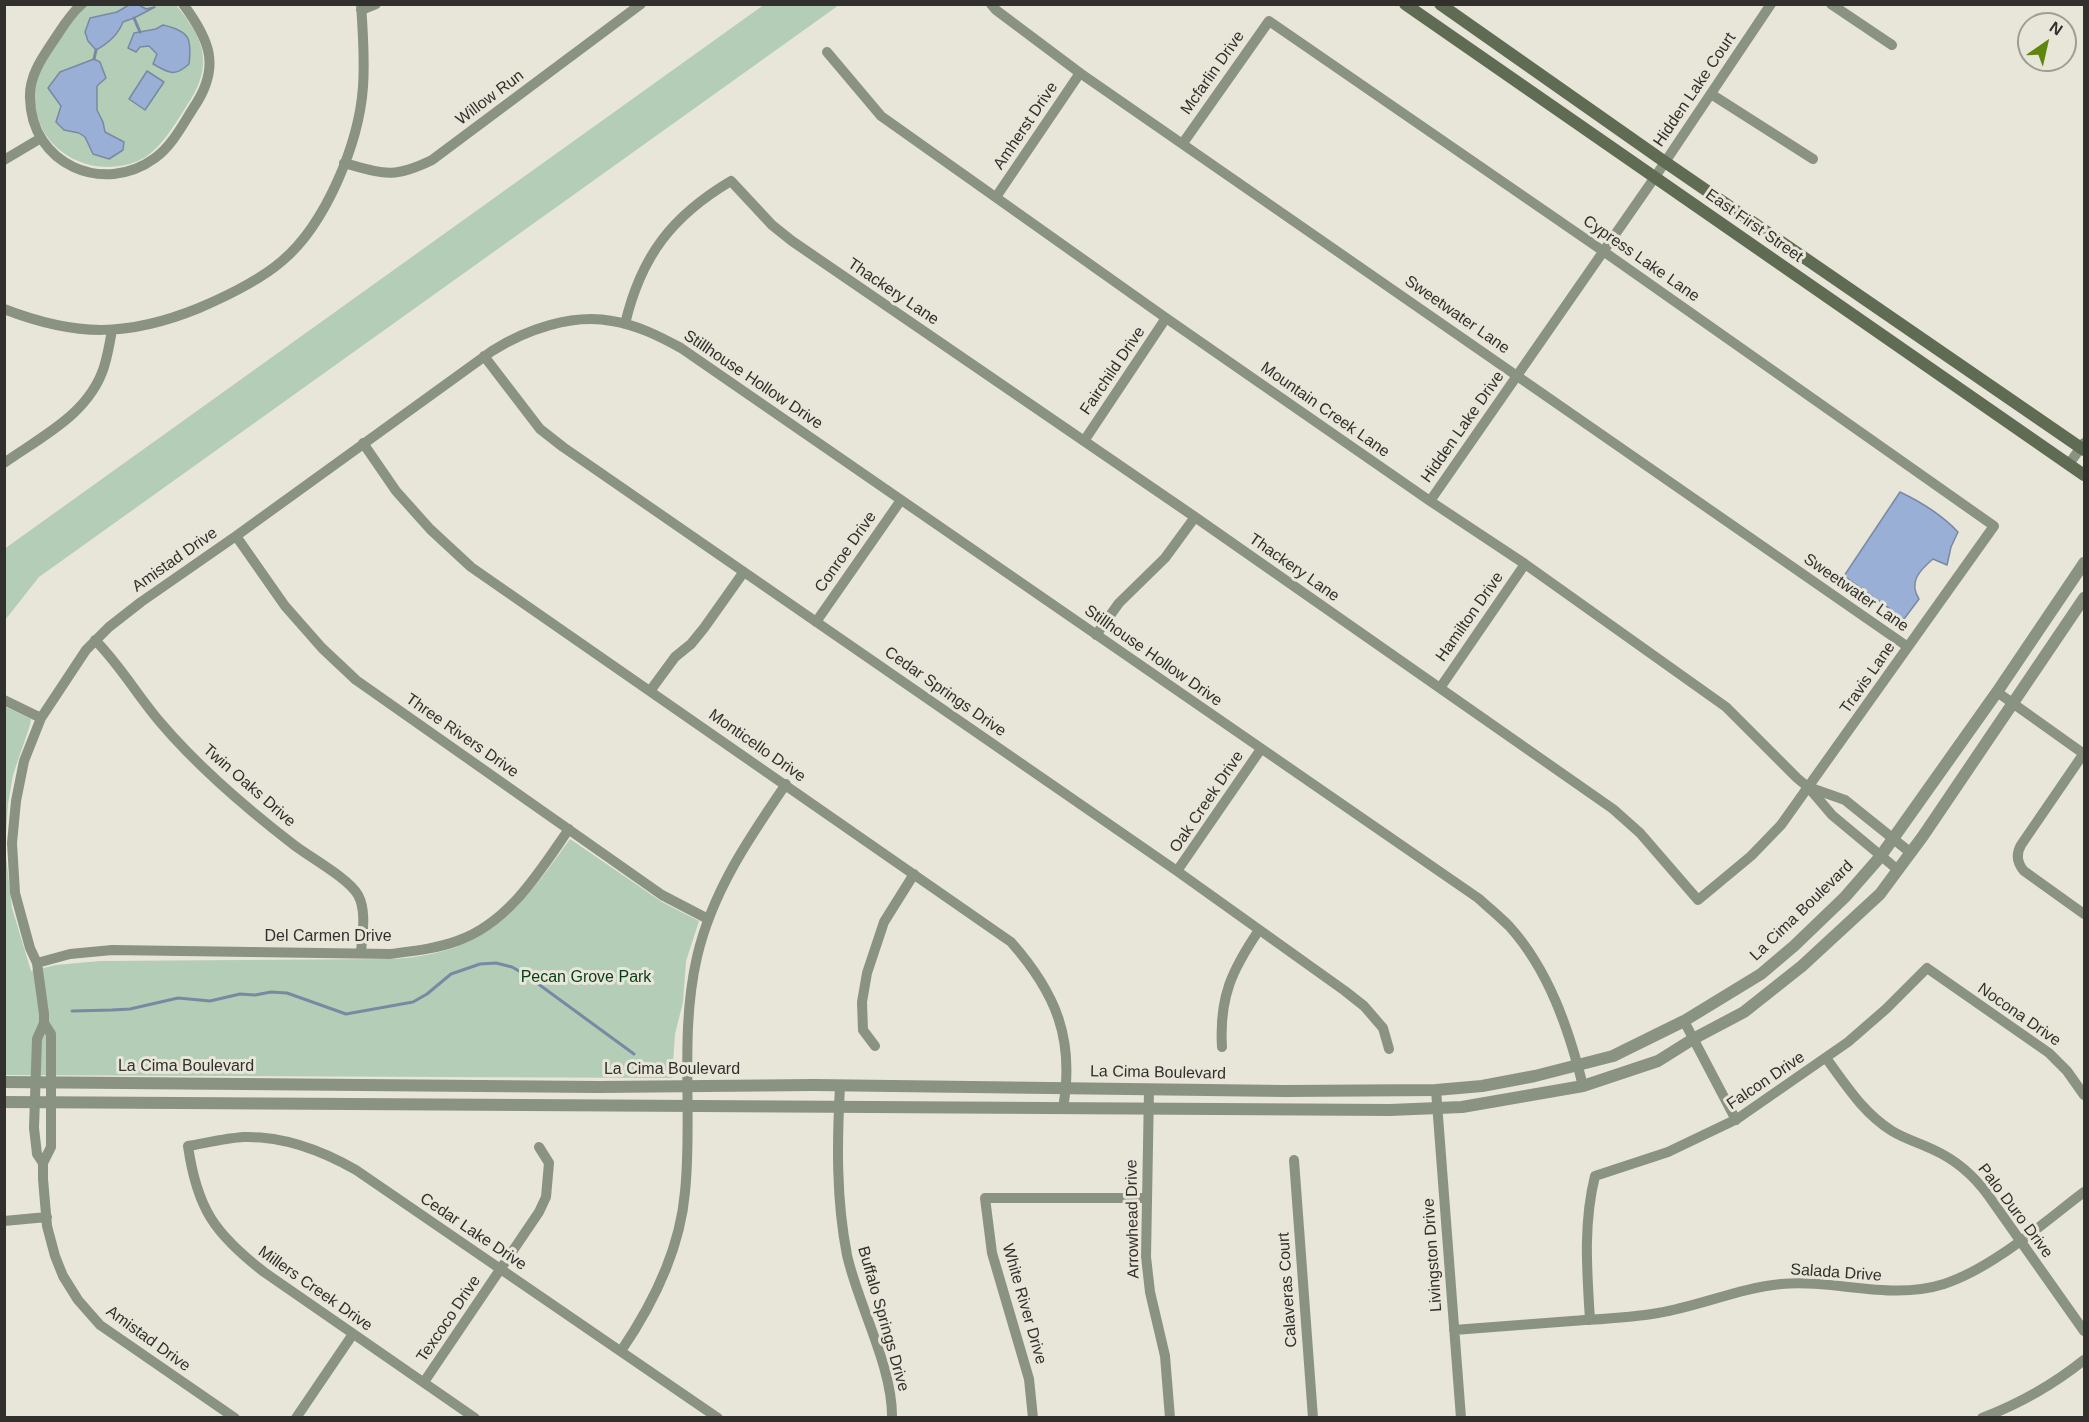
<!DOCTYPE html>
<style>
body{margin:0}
#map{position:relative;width:2089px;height:1422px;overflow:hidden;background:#e8e5d9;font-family:Helvetica,sans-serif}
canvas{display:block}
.frame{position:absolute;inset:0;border:6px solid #31302c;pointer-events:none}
.north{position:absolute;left:2017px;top:12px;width:60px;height:60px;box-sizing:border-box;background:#e8e5d9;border:2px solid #9f9d94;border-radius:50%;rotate:34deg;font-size:16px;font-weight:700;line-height:24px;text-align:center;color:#31302c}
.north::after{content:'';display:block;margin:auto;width:21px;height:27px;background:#60870d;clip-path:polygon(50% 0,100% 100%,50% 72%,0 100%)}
</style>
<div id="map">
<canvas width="2089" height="1422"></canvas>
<div class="frame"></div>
<div class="north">N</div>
</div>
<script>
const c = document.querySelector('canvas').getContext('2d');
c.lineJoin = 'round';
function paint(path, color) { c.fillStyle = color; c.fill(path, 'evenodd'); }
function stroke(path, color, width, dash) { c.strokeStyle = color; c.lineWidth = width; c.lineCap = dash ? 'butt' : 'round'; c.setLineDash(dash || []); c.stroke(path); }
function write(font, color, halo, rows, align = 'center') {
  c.font = font + ' Helvetica,sans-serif'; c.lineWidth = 6; c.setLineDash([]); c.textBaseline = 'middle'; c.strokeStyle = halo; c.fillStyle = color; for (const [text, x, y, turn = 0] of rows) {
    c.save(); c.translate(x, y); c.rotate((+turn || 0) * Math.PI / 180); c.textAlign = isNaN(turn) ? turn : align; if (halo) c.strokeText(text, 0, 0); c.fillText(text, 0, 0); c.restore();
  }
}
const green = new Path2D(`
 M765,4L839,5L39,577L5,620L4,550L7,547Z
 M86,5H176C206,41 214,66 186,107C173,127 160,151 138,161C83,183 24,141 36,80C38,73 43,67 47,60C60,38 69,24 86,5Z
 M4,706L31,719L30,725L13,775L8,804L5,848L12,908L31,971L56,965L100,961L394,959C488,953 519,910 570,839L662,902L699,921L686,961L683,1002L675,1034L672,1078L5,1075Z`);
const water = new Path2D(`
 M129,5H139L146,9L155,7L134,18L123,22C118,35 109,43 96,50L88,41L85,32L90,18L117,12Z
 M163,25C190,31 192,39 189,64C174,78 168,72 153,64L157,54L149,46L140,47L136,52L128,48L134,33L156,29Z
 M94,59L100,62L106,78L97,86V110L103,122L105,132L124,142L123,150L109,159L93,154L85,137L79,133L64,130L56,122L61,106L48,88L60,72Z
 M147,71L164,82L145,110L129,99Z
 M1900,492C1921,502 1942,515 1958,532L1951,547L1947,565L1933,559C1920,570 1908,582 1919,599L1904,619L1844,576Z`);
const stream = new Path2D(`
 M134,18L140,32
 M94,59L96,50
 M72,1011L112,1010L130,1009L178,998L210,1001L240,994L255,995L271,992L287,993L346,1014L413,1002L427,994L451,974L480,964L496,963L512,967L526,975L634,1054`);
const minor = new Path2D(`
 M82,4C70,14 62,28 54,40C42,58 29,76 30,98C31,164 103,196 155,158C172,146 183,124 194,107C221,67 210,40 183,4
 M991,4L996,10L1080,73L1908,647
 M1831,4L1892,45
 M361,10L376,4
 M827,52L881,116L1166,318L1430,501L1525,564L1726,707L1797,778L1809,788L1832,815L1898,870
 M1711,94L1813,159
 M4,160L41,138
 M344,163C384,174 393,179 432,160L641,4
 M996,197L1080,73
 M4,309C76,337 128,337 199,308C227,296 259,281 282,261C326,224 359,143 363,87C365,59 363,32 361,4
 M625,324C641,256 672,216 731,181L772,225L792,241L1195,517L1613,809L1640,833L1698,900L1751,856L1781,825L1994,526L1603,251L1269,21L1183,143
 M484,356L540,429L563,447L1177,871L1345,991L1364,1006L1383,1028L1389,1049
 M1084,441L1166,318
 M363,443L396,491L430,529L471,567L1011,942C1056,993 1075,1039 1063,1108
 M4,463C42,436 89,414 104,367C108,354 110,342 112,330
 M2069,464L2084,443
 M1430,501L1655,177L1771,4
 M236,536L285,606L322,648L356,680L662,895L708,919
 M816,622L901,500
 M1096,635L1119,603L1165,558L1195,517
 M95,640C120,665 137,695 160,722C199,768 246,808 294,845C311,858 348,878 358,895C367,911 362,936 361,953
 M1440,688L1525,564
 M650,691L675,657L691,644L704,628L743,573
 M1997,692L2084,754
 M4,700L41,718
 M2084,753L2021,845C2016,854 2017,863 2024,871L2084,914
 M1811,788L1845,800L1911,853
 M1177,871L1261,749
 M37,963L70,954L112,950L390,954C413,951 435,949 457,941C509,923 539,872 569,829
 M1684,1021L1736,1120
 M44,1023L51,1034V1147L43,1163V1179L47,1226L55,1256L63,1276L78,1300L100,1325L235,1418
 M875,1046L863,1030L862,1002L867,973L884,922L914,874
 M1222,1047C1219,997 1232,970 1259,930
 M1826,1058C1846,1085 1863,1113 1892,1131C1905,1139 1920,1143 1934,1150C1956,1160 1974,1176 1988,1195L2084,1331
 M840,1086C837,1142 836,1199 847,1255C858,1305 893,1367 892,1418
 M1149,1090L1146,1257L1150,1292L1165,1356L1170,1418
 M1436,1090L1461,1418
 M1294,1160L1313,1418
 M43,1163L37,1154L34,1128L37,1039L44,1023V1014L37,963L30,948L15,893L12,843L16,801L24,761L41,718L86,650L109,627L141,602L236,536L492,351C525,330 573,313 612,321C637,325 659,336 681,348L1478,898C1488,907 1499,916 1509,926C1549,970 1569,1030 1583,1086
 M4,1221L47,1217
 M1590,1320C1587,1271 1583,1224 1595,1176L1668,1152L1737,1119L1848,1042L1886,1009L1927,968L2049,1053L2067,1071L2084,1095
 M1454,1330C1493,1327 1532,1324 1572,1321C1600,1319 1629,1318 1658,1313C1700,1306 1739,1288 1781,1284C1836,1279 1890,1301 1944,1284C1993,1268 2043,1223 2084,1192
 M621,1351C653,1304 680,1250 685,1192C693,1114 679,1035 697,957C712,892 749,838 786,784
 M424,1382L539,1212L546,1197L549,1163L539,1147
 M296,1418L353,1334
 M475,1418L264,1272C215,1234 197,1209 188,1146C206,1143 226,1138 244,1137C284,1136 323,1151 356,1170L718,1418
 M1033,1418L1029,1379L992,1253L985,1198H1147
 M1982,1418C2019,1404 2054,1384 2084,1360`);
const tertiary = new Path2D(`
 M4,1082L599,1087L814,1085L1285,1091L1436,1090L1482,1086L1535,1076L1613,1056L1684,1021L1761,974L1794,946L1845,897L1880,857L1997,692L2084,563
 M4,1102L1390,1110L1462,1107L1583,1086L1658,1061L1693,1039L1744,1012L1802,966L1880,894L1923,836L2084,598`);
const secondary = new Path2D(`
 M1405,4L2084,475
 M1440,4L1665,162L2084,450`);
const streetNames = [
 ["Mcfarlin Drive",1213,73,-55],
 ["Hidden Lake Court",1695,90,-56],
 ["Willow Run",490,98,-37],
 ["Amherst Drive",1026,126,-56],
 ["East First Street",1754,226,35],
 ["Cypress Lake Lane",1641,259,35],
 ["Thackery Lane",893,292,34],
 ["Sweetwater Lane",1457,315,35],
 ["Fairchild Drive",1113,371,-56],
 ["Stillhouse Hollow Drive",753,380,34],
 ["Mountain Creek Lane",1325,410,35],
 ["Hidden Lake Drive",1463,427,-55],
 ["Conroe Drive",846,552,-55],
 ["Amistad Drive",175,560,-35],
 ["Thackery Lane",1294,568,35],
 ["Sweetwater Lane",1856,593,35],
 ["Hamilton Drive",1470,617,-55],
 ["Stillhouse Hollow Drive",1153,656,35],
 ["Travis Lane",1868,678,-55],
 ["Cedar Springs Drive",945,692,35],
 ["Three Rivers Drive",462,736,35],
 ["Monticello Drive",757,746,35],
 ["Twin Oaks Drive",249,786,41],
 ["Oak Creek Drive",1207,802,-56],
 ["La Cima Boulevard",1802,911,-44],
 ["Del Carmen Drive",328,937],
 ["Nocona Drive",2019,1015,35],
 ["La Cima Boulevard",186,1067],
 ["La Cima Boulevard",672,1070],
 ["La Cima Boulevard",1158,1073,1],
 ["Falcon Drive",1766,1081,-34],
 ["Palo Duro Drive",2015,1211,53],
 ["Arrowhead Drive",1133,1219,-91],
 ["Cedar Lake Drive",473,1232,34],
 ["Livingston Drive",1433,1255,-94],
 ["Salada Drive",1836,1273,4],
 ["Millers Creek Drive",315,1289,35],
 ["Calaveras Court",1288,1290,-94],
 ["White River Drive",1024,1304,74],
 ["Texcoco Drive",449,1319,-56],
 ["Buffalo Springs Drive",883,1319,74],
 ["Amistad Drive",148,1339,36]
];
const parkNames = [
 ["Pecan Grove Park",586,978]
];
paint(green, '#b4cdb7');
paint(water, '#99afd5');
stroke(water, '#7a89a2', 1.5);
stroke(stream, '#7a89a2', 3);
stroke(minor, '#8a9382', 10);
stroke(tertiary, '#8a9382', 12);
stroke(secondary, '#5f6c53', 12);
write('16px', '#31302c', '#e8e5d9', streetNames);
write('16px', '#043f15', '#e8e5d9', parkNames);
</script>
